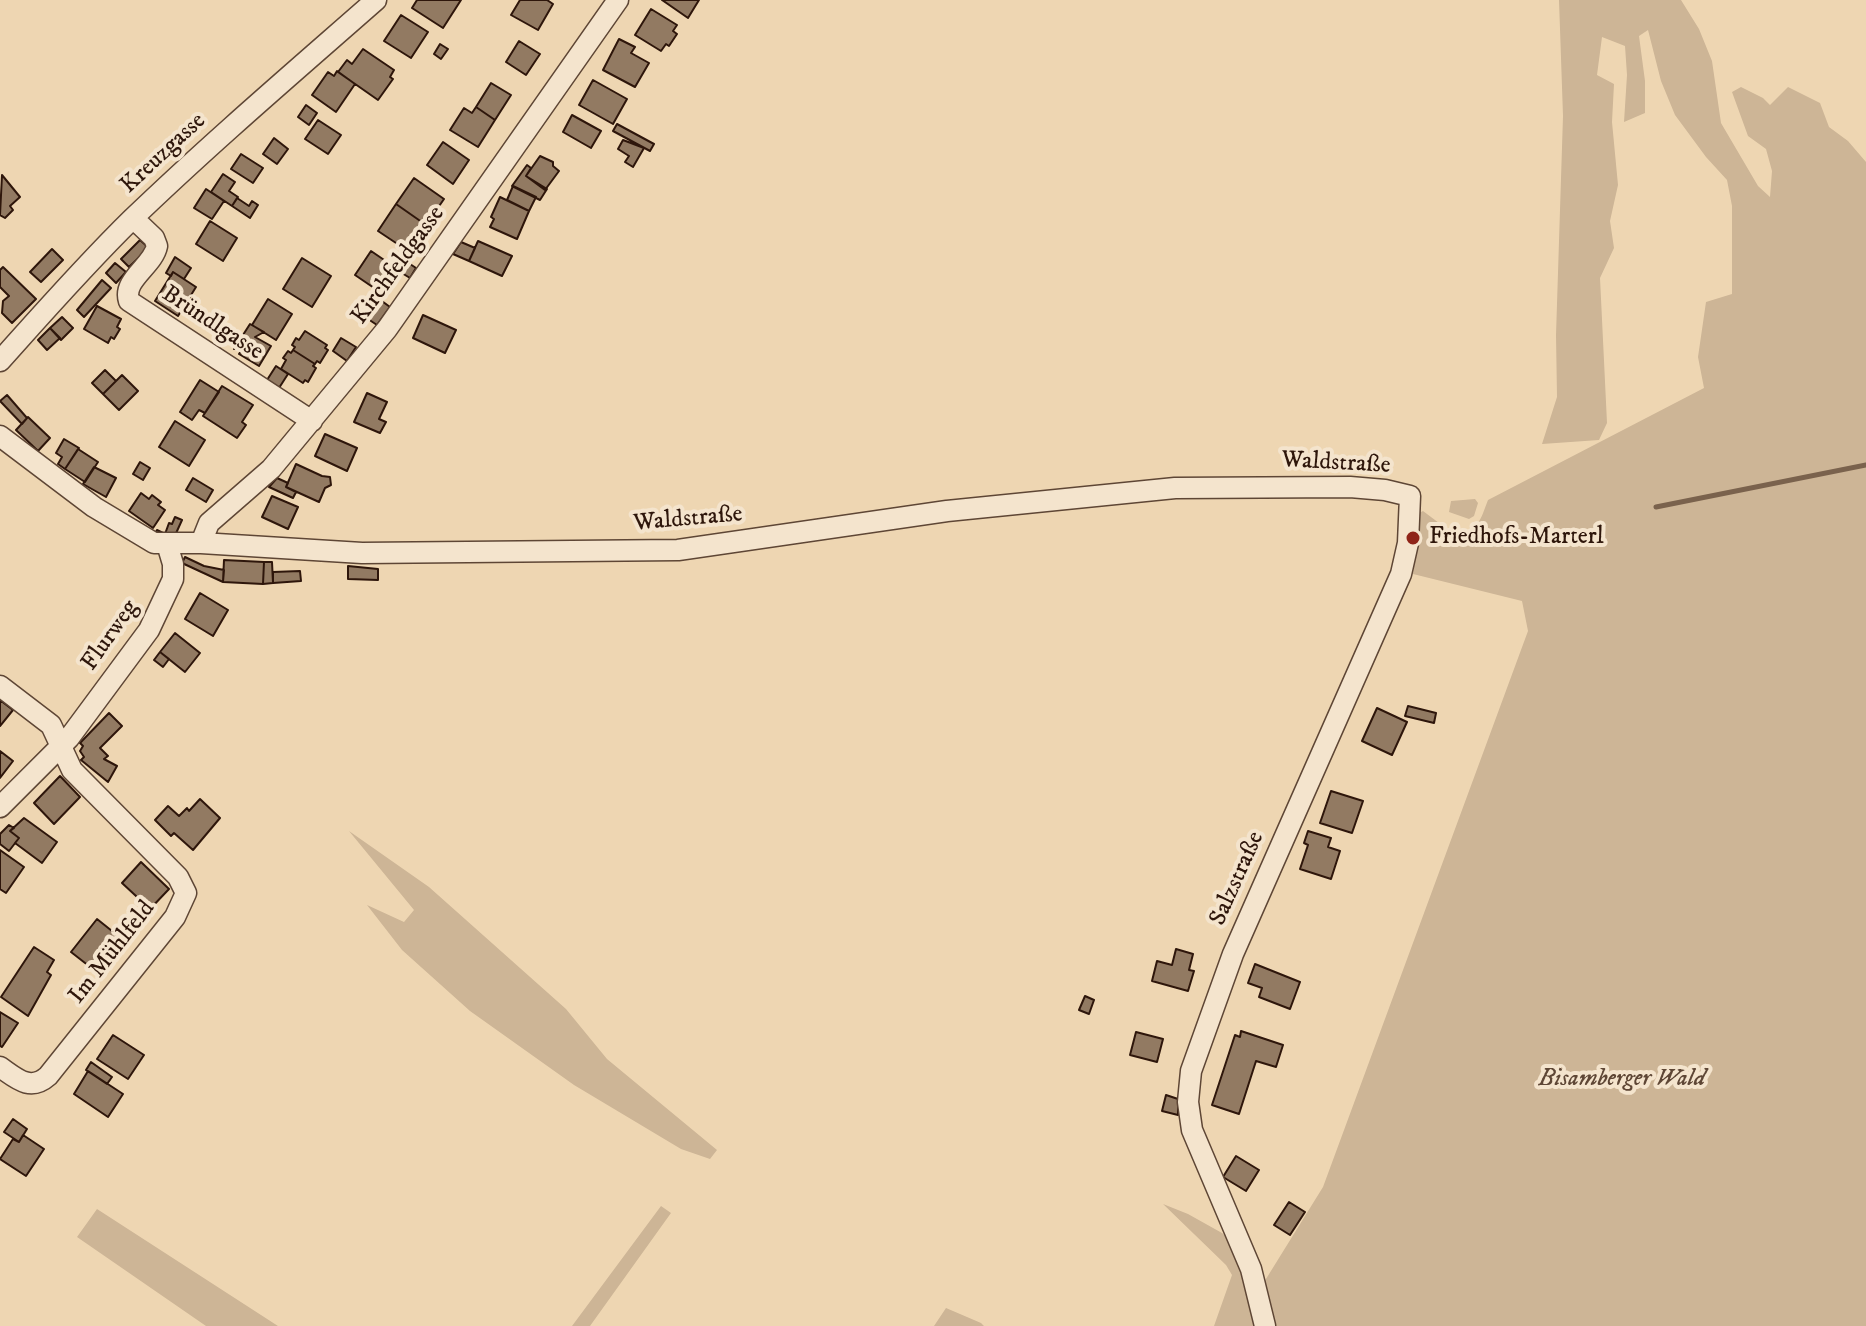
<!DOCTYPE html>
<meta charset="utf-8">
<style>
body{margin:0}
canvas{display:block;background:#eed6b2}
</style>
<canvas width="1866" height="1326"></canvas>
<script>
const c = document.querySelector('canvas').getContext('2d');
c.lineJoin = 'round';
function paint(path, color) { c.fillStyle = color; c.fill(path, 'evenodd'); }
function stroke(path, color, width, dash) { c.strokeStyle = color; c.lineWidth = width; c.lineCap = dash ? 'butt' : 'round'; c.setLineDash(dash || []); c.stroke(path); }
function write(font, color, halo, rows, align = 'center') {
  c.font = font + ' "IM FELL DW Pica",serif'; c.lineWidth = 8; c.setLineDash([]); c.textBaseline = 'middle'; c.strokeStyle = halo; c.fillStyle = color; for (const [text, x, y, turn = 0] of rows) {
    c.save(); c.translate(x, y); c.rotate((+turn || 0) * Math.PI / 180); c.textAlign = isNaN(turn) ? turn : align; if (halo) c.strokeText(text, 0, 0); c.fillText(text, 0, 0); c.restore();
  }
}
const green = new Path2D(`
 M1559,0H1681L1699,29L1712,61L1721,123L1758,186L1770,197L1772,171L1766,149L1748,136L1732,92L1741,87L1763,98L1770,105L1788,87L1820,103L1829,127L1848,141L1866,162V1326H1268L1261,1287L1323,1187L1528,631L1522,601L1413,574L1419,513L1423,511L1455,535C1479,530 1480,521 1488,500L1704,388L1698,357L1706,302L1732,294V206L1727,180L1706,157L1675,115L1661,81L1648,30L1639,36L1645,81V113L1624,122L1627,75L1625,46L1602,37L1597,75L1614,84L1612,122L1618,185L1610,221L1614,248L1600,278L1607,423L1599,440L1542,444L1557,397L1556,335L1563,116Z
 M1475,499L1478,503L1474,516L1469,519L1449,512L1451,501Z
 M349,831L429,887L566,1009L607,1059L717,1150L710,1159L681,1149L574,1085L470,1011L402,950L367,905L404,922L414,910Z
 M1163,1204L1188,1214L1222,1233L1233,1243L1263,1326H1214L1232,1275L1226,1265Z
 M661,1206L671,1213L590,1326H572Z
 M97,1209L278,1326H206L77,1237Z
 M946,1308L981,1323L984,1326H934Z`);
const stream = new Path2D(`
 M1656,507L1866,465`);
const building = new Path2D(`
 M417,0H461L443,28L412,8Z
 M520,0H547L553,4L538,30L511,15Z
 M662,0H699L688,18Z
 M651,9L677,25L673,31L677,34L669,46L666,44L661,51L635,35Z
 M401,15L428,32L411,58L384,41Z
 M619,39L635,47L631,53L649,63L635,87L603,70Z
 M519,41L540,54L526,75L506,62Z
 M440,44L448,49L441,59L434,54Z
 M363,49L394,70L390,77L393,79L378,100L338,72L347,60L352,64Z
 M337,71L355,84L336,112L312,95L328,72L334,76Z
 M593,80L627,99L613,124L579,105Z
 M491,83L511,95L495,120L476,107Z
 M306,105L317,113L309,125L298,117Z
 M476,107L495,120L478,147L450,130L464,108L472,113Z
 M572,115L601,131L591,148L563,132Z
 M318,120L341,135L328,154L305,139Z
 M617,124L654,144L650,151L613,131Z
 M274,138L288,149L277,164L263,154Z
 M623,140L644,148L633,167L625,162L629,156L618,149Z
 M443,142L469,160L453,184L427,165Z
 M241,154L263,168L253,183L231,169Z
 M540,156L553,162V166L559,171L545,190L526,176Z
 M527,165L531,168L526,176L547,189L540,200L512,186Z
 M223,174L235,182L229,191L238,197L232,206L211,192Z
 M2,175L20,197L10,206L13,210L5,218L0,215Z
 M414,178L444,199L426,225L396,204Z
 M513,186L536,197L529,211L507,200Z
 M206,189L224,201L212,219L194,208Z
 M500,197L529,211L517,239L490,227L494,219L491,217Z
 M237,198L249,206L252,201L258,205L250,218L232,206Z
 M396,204L426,225L408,251L378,231Z
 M210,221L237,238L223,261L196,244Z
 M140,240L149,248L129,267L121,259Z
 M478,241L512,256L502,276L469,261Z
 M461,242L475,248L469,261L453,254Z
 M52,249L63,260L41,282L30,272Z
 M371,251L393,266L377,290L355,275Z
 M398,256L416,268L410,278L392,267Z
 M175,257L191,268L184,279L173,272L171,276L166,273Z
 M302,258L331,276L312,307L283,289Z
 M115,263L126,272L116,283L106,273Z
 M3,267L36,299L12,323L2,313L3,301L9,296L0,287V270Z
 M173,272L196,287L178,316L155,301Z
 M102,280L111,288L84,317L77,310Z
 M375,296L390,307L377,325L362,315Z
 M268,299L292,314L276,340L252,325Z
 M97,306L121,319L117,327L120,329L114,339L111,337L108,343L84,329Z
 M423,315L456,330L445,353L413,338Z
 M62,317L73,328L61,340L50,328Z
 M250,324L264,332L255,337L271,346L259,366L239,354L247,342L234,349Z
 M50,328L60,338L47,350L38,340Z
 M305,331L327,345L325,348L328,350L320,363L317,361L315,364L293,350L295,347L292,345L296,338L299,340Z
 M341,338L356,347L347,361L333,351Z
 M293,350L315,364L313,366L316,368L308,382L305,380L303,383L281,369L286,360L283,358L288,351L291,353Z
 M276,366L288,374L279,388L267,380Z
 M105,370L116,381L103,394L92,383Z
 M122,375L138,391L119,410L103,394Z
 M200,380L219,392L205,413L199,410L192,420L180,412Z
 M222,386L253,405L242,422L246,425L237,438L203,416Z
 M367,393L387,402L379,419L386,422L380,433L354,422Z
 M7,395L27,418L22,424L0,401Z
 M28,417L50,438L38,451L16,430Z
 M175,421L205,440L189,466L159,447Z
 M325,434L357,448L347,471L315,456Z
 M64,439L79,448L65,469L58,464L62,457L56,453Z
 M78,449L98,462L85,482L65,469Z
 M140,462L150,468L143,480L133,474Z
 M296,464L322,476L330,477L331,485L325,488L319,502L286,487Z
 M94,467L116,478L106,497L83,484Z
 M193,478L213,490L206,502L186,490Z
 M277,478L288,483L286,487L296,492L293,498L269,487Z
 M141,493L149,499L152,495L161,502L158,505L165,510L153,528L129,511Z
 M272,496L298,507L288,529L262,517Z
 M175,517L182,520L173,540L154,536L157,530L165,534L169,523L172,524Z
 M185,557L204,566L224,570L223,582L182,563Z
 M224,560L264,562L263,584L223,582Z
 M264,562H272L273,583L263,584Z
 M348,566L378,569V580L348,579Z
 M300,571L301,581L273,583V572Z
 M200,593L228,610L213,636L185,619Z
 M175,633L200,653L185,672L160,652Z
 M160,652L169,659L163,667L154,660Z
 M0,700L13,710L0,726Z
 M1408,706L1436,713L1434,723L1405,716Z
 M1377,708L1407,722L1392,755L1362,741Z
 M109,713L122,726L100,748L108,756L104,759L117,766L108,782L81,760L84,757L80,751L83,746L80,743Z
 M0,751L13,761L0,778Z
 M60,776L80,797L54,824L34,803Z
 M1331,791L1363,801L1352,833L1320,823Z
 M200,799L220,818L193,850L174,833L171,836L155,820L168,806L179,816L187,808L189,811Z
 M24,818L57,842L42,863L15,843L19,838L10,831Z
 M9,825L14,828L10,831L19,838L9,851L0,844V834Z
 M1308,831L1331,838L1328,847L1340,851L1331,879L1300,869L1308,845L1304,843Z
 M0,850L24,867L6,893L0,889Z
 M141,862L169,889L150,909L122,883Z
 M97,919L127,943L111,965L103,959L94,970L71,952Z
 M34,947L54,960L47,972L51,975L28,1016L1,997Z
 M1176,949L1193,954L1189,970L1194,971L1188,991L1152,981L1157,961L1172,965Z
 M1255,964L1300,982L1290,1009L1259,997L1262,988L1248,983Z
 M1085,996L1094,1000L1089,1014L1079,1010Z
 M0,1012L18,1023L2,1047L0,1046Z
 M1241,1031L1283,1045L1276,1067L1256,1061L1239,1114L1212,1105L1235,1035L1240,1037Z
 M1136,1032L1163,1039L1157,1062L1130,1055Z
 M113,1035L144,1055L128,1079L97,1059Z
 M91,1062L112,1077L107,1084L86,1070Z
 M88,1071L123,1094L108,1117L74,1094Z
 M1166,1095L1178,1099V1115L1162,1111Z
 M13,1119L27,1129L19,1142L4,1132Z
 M23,1135L44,1149L26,1176L0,1159L13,1139L19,1142Z
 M1236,1156L1259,1170L1246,1191L1223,1177Z
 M1289,1202L1305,1212L1290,1235L1274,1225Z`);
const minor = new Path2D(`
 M133,218L154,238L157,246C153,266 122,280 129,301L312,421
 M0,361C43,313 86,264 132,219C211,143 294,72 376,0
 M0,436L94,507L154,543H201L362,553L678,550L947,511L1175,488L1350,487L1385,490L1410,496L1408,543L1401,574L1233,954L1191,1071L1188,1102L1192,1130L1251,1269L1265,1326
 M201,543L209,523L271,469L387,329L618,0
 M0,686L51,725L72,770L178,877L186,893L175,917L48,1076C30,1092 16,1078 0,1067
 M0,807L69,738L149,630L173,579V564L167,544`);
const markers = [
 [1413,538,8,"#8f2418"]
];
const streetNames = [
 ["Kreuzgasse",164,154,-43],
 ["Kirchfeldgasse",399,266,-54],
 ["Bründlgasse",212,324,33],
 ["Waldstraße",1336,464,3],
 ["Waldstraße",688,520,-5],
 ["Flurweg",111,636,-55],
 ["Salzstraße",1238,879,-66],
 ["Im Mühlfeld",113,953,-52]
];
const poiNames = [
 ["Friedhofs-Marterl",1429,538]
];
const parkNames = [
 ["Bisamberger Wald",1622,1080]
];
paint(green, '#cdb596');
stroke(stream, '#7a624d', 5);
paint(building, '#927a62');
stroke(building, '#2e160b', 2);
stroke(minor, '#5e4635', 23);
stroke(minor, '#f4e4cd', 20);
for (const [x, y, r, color] of markers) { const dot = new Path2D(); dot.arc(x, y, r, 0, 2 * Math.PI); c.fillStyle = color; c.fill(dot); stroke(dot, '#f4e4cd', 3); }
write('24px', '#2e160b', '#f4e4cd', streetNames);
write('24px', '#2e160b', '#f4e4cd', poiNames, 'left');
write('italic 24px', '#5e4635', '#f4e4cd', parkNames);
</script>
